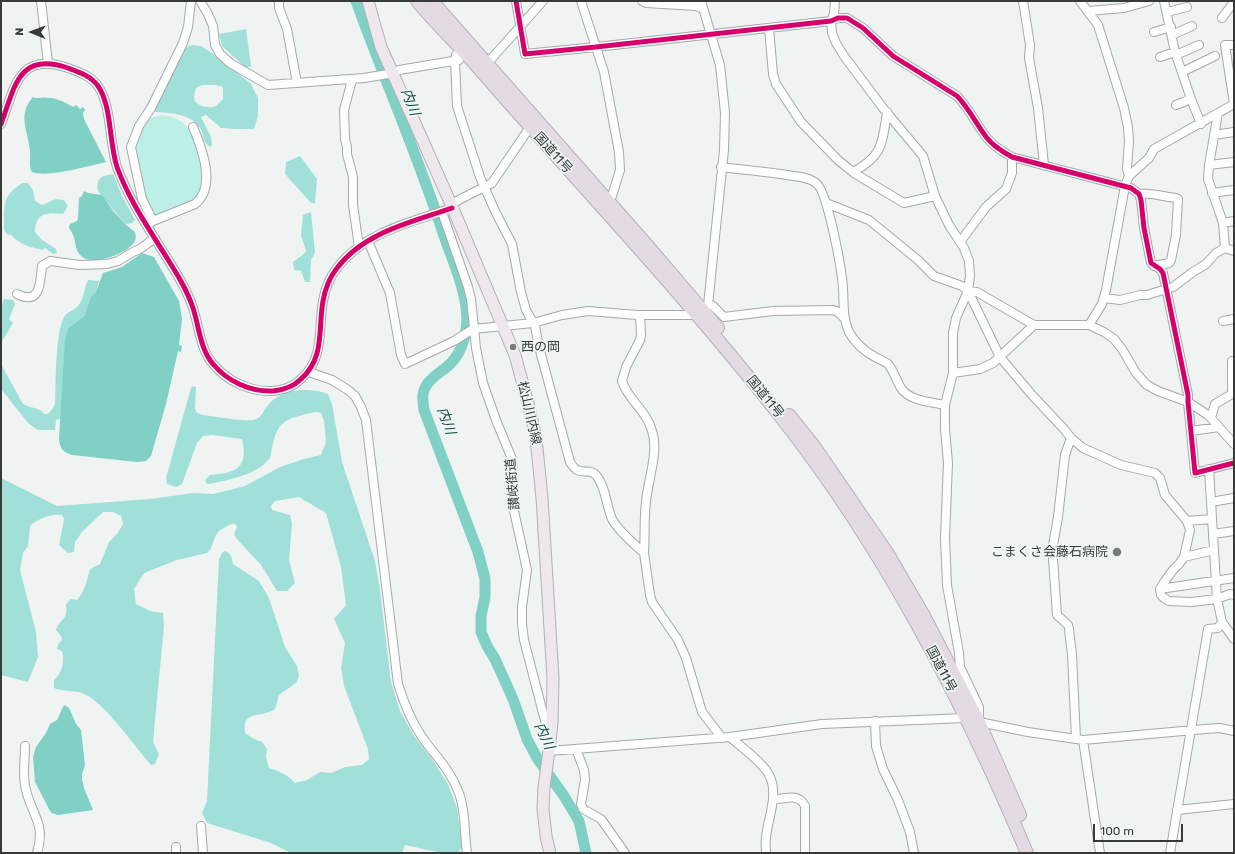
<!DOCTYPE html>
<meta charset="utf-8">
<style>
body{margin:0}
#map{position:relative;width:1235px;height:854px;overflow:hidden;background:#eff4f3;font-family:Rubik,sans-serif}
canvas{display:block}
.frame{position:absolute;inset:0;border:2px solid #363a39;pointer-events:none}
.north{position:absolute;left:12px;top:12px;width:40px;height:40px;-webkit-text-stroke:3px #edf6f4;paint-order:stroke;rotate:271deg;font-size:11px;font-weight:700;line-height:16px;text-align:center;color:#363a39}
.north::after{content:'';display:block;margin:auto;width:14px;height:18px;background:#363a39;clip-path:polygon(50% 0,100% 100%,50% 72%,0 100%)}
.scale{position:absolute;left:1093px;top:824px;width:90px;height:18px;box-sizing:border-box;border:2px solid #363a39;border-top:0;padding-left:5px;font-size:12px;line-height:14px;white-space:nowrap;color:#363a39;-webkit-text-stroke:3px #edf6f4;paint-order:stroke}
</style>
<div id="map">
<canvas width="1235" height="854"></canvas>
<div class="frame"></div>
<div class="north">N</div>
<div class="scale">100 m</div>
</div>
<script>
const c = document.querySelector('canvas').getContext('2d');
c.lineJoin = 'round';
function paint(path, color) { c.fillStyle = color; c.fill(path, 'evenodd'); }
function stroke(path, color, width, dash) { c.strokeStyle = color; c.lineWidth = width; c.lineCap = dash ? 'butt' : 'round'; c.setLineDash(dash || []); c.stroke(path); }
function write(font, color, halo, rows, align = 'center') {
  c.font = font + ' Rubik,"Noto Sans JP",sans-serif'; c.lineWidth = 3.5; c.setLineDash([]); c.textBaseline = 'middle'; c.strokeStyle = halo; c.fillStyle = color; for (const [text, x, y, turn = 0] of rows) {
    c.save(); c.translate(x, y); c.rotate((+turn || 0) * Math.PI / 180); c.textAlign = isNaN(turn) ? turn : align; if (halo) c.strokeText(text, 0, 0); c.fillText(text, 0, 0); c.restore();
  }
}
const green = new Path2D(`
 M161,115C187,118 192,131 199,154C201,162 205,170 205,178C205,185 198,195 195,202L155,219L145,196L133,146L145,122L150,118Z`);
const forest = new Path2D(`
 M246,29L251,66L246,68L222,46L219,34Z
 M193,45L201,46L212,53L251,84L258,98V116L254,129H235L221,128L206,115L201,117L211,137L212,145L210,147C201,140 205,136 200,128C190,113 170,113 154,112V107L184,48ZM202,85H215L223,87V99C221,101 218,105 216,106C210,109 198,106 195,101C193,96 195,92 196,88Z
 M300,156L317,179L315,203H311L285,174L286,162Z
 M113,174L122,196L135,220L132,223L125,224L98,191C96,178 101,176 113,174Z
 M22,183H28L33,190L35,201L42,205L56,199L64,200L68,206L63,214C47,212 35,213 35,232L41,239L56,249L57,253L53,254L45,248L42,250C35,248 24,246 18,241C13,238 13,235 7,234C3,230 4,225 4,219C4,200 6,194 22,183Z
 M311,212L315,253L311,260L310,282H305L301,271L294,270L293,262L305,253L306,250L301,236L303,215Z
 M88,280L99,281L96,292L91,298L84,316L68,328L67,333L61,419L56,420L55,430H38L29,424L1,389V364L23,404C31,409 38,406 44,414H48L53,408L55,404C56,384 55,333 64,317C67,312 74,310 78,306C84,299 84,288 88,280Z
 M4,299L13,300L15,304L9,319L13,323L1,343V307Z
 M193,386L196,387L195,409L197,413L203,415C214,416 247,423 256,419C262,417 264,410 268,405C282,388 309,387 328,394L332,404L342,462L375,561L380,590L391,682L400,711L414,736L431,758L448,784L457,808L462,847L458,853H442L405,845L402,853H291L271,843L207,823L202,813L207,801L219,559L222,553L225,551C231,553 232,558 233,564L259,581L269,598L285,647L297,666L299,676L297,682L279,695L275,709C260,719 242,709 245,733L254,739L262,742L267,749L266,757L269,768C279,771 288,775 295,783L307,780L320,772L331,773L345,767L362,765L369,759L368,749L344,686L341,668L345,643L334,619L346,605L341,567L326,513L299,497L275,501L271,506L272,510L290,515L292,524L289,560L295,583L287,591H277L261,565L236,538L234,534L237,527L235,524C230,523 228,526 224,528C211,534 216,545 207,553L177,560L144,573L134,589L136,604L150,611L163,613L164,626L153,742L159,754L155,764L151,765C135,747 103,700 82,693C73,690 63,692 54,688V680C62,673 65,661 62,651L57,649L58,644L62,640L61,636L56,630C61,617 68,621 66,604L71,599L77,600C85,591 87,580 90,569L100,564L109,542L117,534L123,524L121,516L113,512H103L82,532L75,542L74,552L68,553L59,545L64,519L62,515C49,514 40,518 30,526L28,546L23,553L20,570L36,632L38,657L28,682L1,675V478L57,506L150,499L193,493L213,494L245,486L280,467L304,459L321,455L326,442L324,421L321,413C315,411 309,413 303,415C281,420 277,426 272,448C271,451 271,457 269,459C257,475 228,480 209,484L206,483L205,480L210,475C235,473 249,469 242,439L212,435L203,436L197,443L182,484L176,487L167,484L166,478L191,388Z`);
const water = new Path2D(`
 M33,97L36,98C50,96 61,99 73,107L76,105L80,109L83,107L85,110L83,113L84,119L106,162C88,166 48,178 32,172C28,165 31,158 30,151C28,130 17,115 33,97Z
 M84,191L88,193L102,195L114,212L125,224L135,232C136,235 136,238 135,241C129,253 96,265 84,258C73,251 77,241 72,233C71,231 70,229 69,228L70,224L77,221L78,218L79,198L82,196Z
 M142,253L154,257L179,301L182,319L179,345L182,346L181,352L178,351L166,404L151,456L146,461L137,462L72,455C63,452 60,449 59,439L65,339L68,328L84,316L91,297L96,292L103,273L122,267Z
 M64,705L68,707L70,710L76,724L81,730L85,765L82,774V779L84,788L93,810L58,815L52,813L50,811L35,782L33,757L36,747L46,733L50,724L57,720Z`);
const river = new Path2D(`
 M356,1C384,79 418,156 444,236C452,259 463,283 466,308C469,326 464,351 450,364C443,371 431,377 426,386C421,394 423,401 424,410L478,552L485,579V597L481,616V632L487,646L495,659L513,699L527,739L537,758L564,796L579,821L586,853`);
const minor = new Path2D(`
 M41,1L48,63
 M200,1L208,14L213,26L215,45L220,54L230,63L268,85L364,78L388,74L399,70L459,60
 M279,1V8L287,29L297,83
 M516,1L525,54L596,47L831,21L838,18H847L863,28L893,56L957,96C969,108 976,124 987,138C993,146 1003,152 1012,157L1131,188L1139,194L1141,200L1144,228L1151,263L1160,269L1163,273L1188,395V402L1195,473L1234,463
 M581,1L604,72L619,152L620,170L612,196L604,203
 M642,1L646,3L696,6L703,9
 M835,1L834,14L831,21L832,33L836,43L844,56L883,108L923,156L935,196L949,225L964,248L969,261L970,276L968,291L956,318L953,333V373L945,405V429L948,463L945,538L947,585L959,653L960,667L979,707V719
 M1023,1L1030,45L1029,58L1038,108L1044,165
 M1080,1L1098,25L1124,108L1128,127L1129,141L1127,169L1129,176
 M1164,1L1175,52L1191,99L1201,124
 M1088,11L1124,8L1149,1
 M1167,12L1187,7
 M1222,18L1234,2
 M769,28L773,74L776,84L801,122L838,160L854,173L904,203L935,196
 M1154,32L1171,27
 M1172,35L1192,26
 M456,55L455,61L457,106L480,177L495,211L512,244L521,292L526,310L535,326L539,347L570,462C580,479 588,466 596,475C606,487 606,505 612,519C617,529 636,546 644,553L650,595L652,602L678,640L686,658L702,712L722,738
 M1176,55L1199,45
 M1160,57L1175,52
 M484,67L543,1
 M1182,72L1215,56
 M352,80L344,110L345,139L347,147V154L353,177V205L359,247
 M1234,104L1225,45H1234
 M1176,105L1191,99
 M1218,113L1209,165L1208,179L1223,223L1225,248
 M1,124C15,87 18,51 68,68C79,72 91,76 98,86C112,106 109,143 117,167C129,200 149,229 167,258C177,274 187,290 193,308C199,326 200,349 213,364C227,381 250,392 273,391C283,390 294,386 301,379C325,358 318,329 323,301C325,289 330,277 337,268C364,232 412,222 452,208
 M1214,135L1234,132
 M1209,165L1234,162
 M721,167C745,170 769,172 793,176C801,177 810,178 816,183C827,190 840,262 842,278C845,296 841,315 849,332C855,343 864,351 875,357C879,359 884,361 888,364C894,371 896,380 901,388C909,401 931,402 945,405
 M853,172C883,156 882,144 887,112
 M1212,193L1234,190
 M1139,194C1148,192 1165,197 1176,198L1178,199L1176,235L1171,260L1169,263L1154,266
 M826,203L869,220L918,260L934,276L962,286L968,291L1000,357L1032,395L1064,429L1071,438L1065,455L1058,517L1053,545V559L1057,615L1068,625L1069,629L1072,655L1076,739
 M451,204L492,183L530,127
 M442,212L468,287L471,299L476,348L483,383L496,420L512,459L514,511L527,570L522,607V624L524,640L549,736
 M153,221L195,204C217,187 202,148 193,127
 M1223,223L1234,221
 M147,225L153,221L142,199L131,147L139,126L151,108L183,43L188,27L191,1
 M368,241L390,293L401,355L405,364L454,341L473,329L533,323L562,315L588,311L637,315H696L708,305L724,150L725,113L720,65L701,1
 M960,242L986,207L1006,189L1012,173V157
 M968,291L977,292L1034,325H1089L1104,332L1114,339L1122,349L1136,373L1147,385L1158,391L1188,402L1208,415L1234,444
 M17,294C41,306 40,282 42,266L50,261L80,265L107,264L118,261L133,252L140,249L155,238
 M1104,298L1120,300L1140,295H1147L1173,287L1193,272L1206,264L1216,253L1225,248L1234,251
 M708,305L713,306L724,317L773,311L833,310L838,312L844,318
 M640,315L641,335L640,340L626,367L622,381C628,400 647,411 652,431C659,451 648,480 646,501C644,518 645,536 644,553
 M1223,321L1234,319
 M1089,325L1102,304L1106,290L1125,186L1129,176L1149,158L1154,149L1234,104
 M309,372L332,380L348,390L355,396L361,407L366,420L398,684C404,703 411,721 422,737C436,757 450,769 459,793C466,812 464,833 467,853
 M953,373L980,369L993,363L1034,325
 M1211,418L1215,404L1232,394V361
 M1191,431L1219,427
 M1071,438L1083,448L1121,465L1155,473L1160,478L1165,495L1187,521L1190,530L1184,557L1179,564L1173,570L1163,584L1160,589L1161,595L1164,598L1169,601L1191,602L1217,599L1230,594L1234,595
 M1211,502L1234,498
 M1187,521L1212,519
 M1213,534L1234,531
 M1184,557L1214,550
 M1160,589L1234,578
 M1222,622L1234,639
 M875,721L876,746L883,769L898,800L910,832L914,853
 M730,737C741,747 760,760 768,773C780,793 768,817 766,837C765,843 766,848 766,853
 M1083,740L1100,853
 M25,746C25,761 22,776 26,790C32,816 46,823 37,853
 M576,749L584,770L585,780L581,804L583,809L601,819L625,853
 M549,751L730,737L822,724L965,718L979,722L1028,732L1083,740L1205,729L1220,728L1234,731
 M773,800C785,798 799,793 805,806V853
 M1177,810L1234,804
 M201,826L203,853
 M176,853V847
 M1170,853L1208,629L1218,628L1222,622L1217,599L1209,469`);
const major = new Path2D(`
 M368,1L381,47L451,204L515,355L529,407L536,438L542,498L553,678L552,723L549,751L544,787L543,809L546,836L550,853`);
const highway = new Path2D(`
 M417,1C437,26 461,47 481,71C581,186 686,296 780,416C884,548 962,699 1027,853
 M432,1L647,245L718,328
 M789,415L814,446L888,554L923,614L979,722L1020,815`);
const cycleway = new Path2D(`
 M516,1L525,54L596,47L831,21L838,18H847L863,28L893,56L957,96C969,108 976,124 987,138C993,146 1003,152 1012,157L1131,188L1139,194L1141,200L1144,228L1151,263L1160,269L1163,273L1188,395V402L1195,473L1234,463
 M1,124C15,87 18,51 68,68C79,72 91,76 98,86C112,106 109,143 117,167C129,200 149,229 167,258C177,274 187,290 193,308C199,326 200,349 213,364C227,381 250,392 273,391C283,390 294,386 301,379C325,358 318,329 323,301C325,289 330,277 337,268C364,232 412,222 452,208`);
const markers = [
 [513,347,4,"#777b7a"],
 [1117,552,5,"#777b7a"]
];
const streetNames = [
 ["国道11号",553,153,48],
 ["国道11号",765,397,51],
 ["松山川内線",529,413,77],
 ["讃岐街道",513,484,-95],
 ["国道11号",941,669,62]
];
const poiNames = [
 ["西の岡",521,347],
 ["こまくさ会藤石病院",1108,552,"right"]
];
const waterNames = [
 ["内川",410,102,69],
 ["内川",446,421,71],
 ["内川",544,736,65]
];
paint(green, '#bcf0e7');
paint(forest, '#a1e0d8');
paint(water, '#80d0c5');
stroke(river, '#80d0c5', 11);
stroke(minor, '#a5a9a8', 10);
stroke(major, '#b7afb7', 13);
stroke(highway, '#b7afb7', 14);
stroke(minor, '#fdfdfd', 8);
stroke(major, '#eee8ed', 11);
stroke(highway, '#e4dae2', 12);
stroke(cycleway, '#d6006c', 5);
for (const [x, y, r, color] of markers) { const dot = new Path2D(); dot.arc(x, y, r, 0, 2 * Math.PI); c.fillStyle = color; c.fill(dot); stroke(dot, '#edf6f4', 1.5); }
write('13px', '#363a39', '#edf6f4', streetNames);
write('13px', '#363a39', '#edf6f4', poiNames, 'left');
write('italic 14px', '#164841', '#edf6f4', waterNames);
</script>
